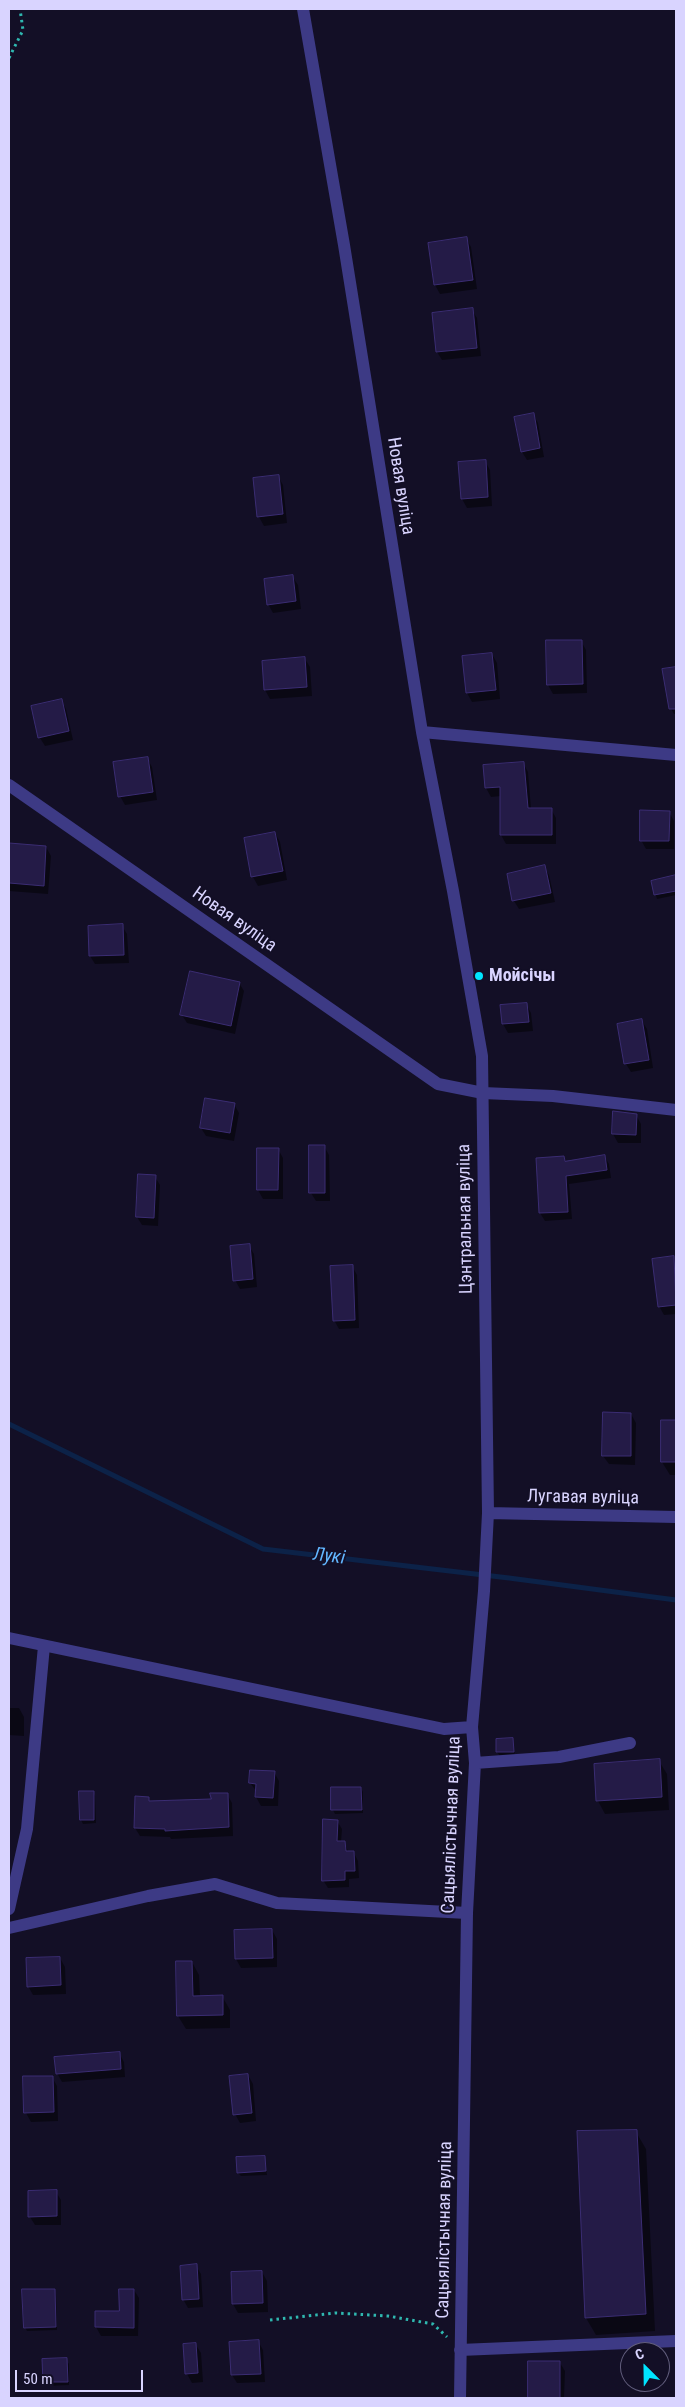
<!DOCTYPE html>
<meta charset="utf-8">
<style>
body{margin:0}
#map{position:relative;width:685px;height:2407px;overflow:hidden;background:#130f26;font-family:"Roboto Condensed",sans-serif}
canvas{display:block}
.frame{position:absolute;inset:0;border:10px solid #d9d4ff;pointer-events:none}
.north{position:absolute;left:620px;top:2342px;width:50px;height:50px;box-sizing:border-box;background:#130f26;border:1px solid #625e7d;border-radius:50%;rotate:337deg;font-size:14px;font-weight:700;line-height:20px;text-align:center;color:#d9d4ff}
.north::after{content:'';display:block;margin:auto;width:18px;height:22px;background:#00e5ff;clip-path:polygon(50% 0,100% 100%,50% 72%,0 100%)}
.scale{position:absolute;left:15px;top:2370px;width:128px;height:22px;box-sizing:border-box;border:2px solid #d9d4ff;border-top:0;padding-left:6px;font-size:15px;line-height:18px;white-space:nowrap;color:#d9d4ff;-webkit-text-stroke:4px #130f26;paint-order:stroke}
</style>
<div id="map">
<canvas width="685" height="2407"></canvas>
<div class="frame"></div>
<div class="north">С</div>
<div class="scale">50 m</div>
</div>
<script>
const c = document.querySelector('canvas').getContext('2d');
c.lineJoin = 'round';
function paint(path, color) { c.fillStyle = color; c.fill(path, 'evenodd'); }
function stroke(path, color, width, dash) { c.strokeStyle = color; c.lineWidth = width; c.lineCap = dash ? 'butt' : 'round'; c.setLineDash(dash || []); c.stroke(path); }
function write(font, color, halo, rows, align = 'center') {
  c.font = font + ' "Roboto Condensed",sans-serif'; c.lineWidth = 4; c.setLineDash([]); c.textBaseline = 'middle'; c.strokeStyle = halo; c.fillStyle = color; for (const [text, x, y, turn = 0] of rows) {
    c.save(); c.translate(x, y); c.rotate((+turn || 0) * Math.PI / 180); c.textAlign = isNaN(turn) ? turn : align; if (halo) c.strokeText(text, 0, 0); c.fillText(text, 0, 0); c.restore();
  }
}
const shadow = new Path2D(`
 M466,238L471,247L477,289L440,294L435,285L429,244Z
 M472,310L477,318L481,356L442,360L437,352Z
 M533,414L538,423L544,457L527,460L522,452Z
 M485,461L490,470L492,506L467,508L462,499L460,463Z
 M278,476L283,485L287,523L264,526L259,517L254,479Z
 M292,576L298,585L301,609L273,613L268,604Z
 M581,641L586,650L587,693L553,694L548,685Z
 M492,654L497,663L500,699L472,702L467,693L463,657Z
 M305,659L310,667L312,696L270,699L265,690Z
 M676,668V714H674L669,705L663,670Z
 M61,700L66,709L73,740L45,746L40,738L32,707Z
 M147,758L152,767L157,800L125,805L120,796Z
 M523,763L528,772L531,809H551L556,818V844H506L501,835V796L491,797L486,788L485,766Z
 M669,812L674,821V849H646L641,840Z
 M275,833L280,842L287,880L258,886L253,877L245,839Z
 M9,845L46,847L51,856L48,894L9,891Z
 M544,867L549,875L555,902L519,909L514,901L508,875Z
 M676,877V895L657,899L652,882Z
 M122,926L127,934L129,963L95,964L90,956Z
 M239,983L244,991L235,1034L187,1023L182,1015Z
 M526,1004L531,1013L533,1031L508,1033L503,1024L502,1007Z
 M642,1021L647,1029L653,1068L631,1072L626,1064L619,1025Z
 M234,1104L239,1113L234,1141L206,1136L201,1128Z
 M636,1115L641,1124V1143H618L613,1134Z
 M324,1146L329,1155L330,1201H316L311,1193Z
 M258,1149H278L283,1158V1199H263L258,1190Z
 M604,1156L609,1164L611,1178L569,1184L572,1219L545,1221L540,1213L537,1159L564,1157L566,1162Z
 M155,1177L160,1185L158,1226L142,1225L137,1217Z
 M249,1246L254,1254L257,1287L240,1289L235,1280Z
 M674,1257L676,1262V1314L664,1315L659,1306Z
 M352,1266L357,1275L359,1328L339,1329L334,1320Z
 M631,1414L636,1423L635,1465L609,1464L603,1456Z
 M662,1421H676V1475H670L662,1462Z
 M9,1708H19L24,1717V1736L9,1735Z
 M512,1740L515,1756H500L497,1752Z
 M659,1761L667,1774L669,1810L605,1814L598,1801Z
 M274,1772L279,1781L278,1806H261L256,1797L257,1792L250,1783Z
 M361,1788L363,1792V1813L335,1814L333,1810Z
 M93,1792L95,1796L96,1823L83,1824L81,1820Z
 M227,1794L232,1803L233,1836L171,1839L170,1837L140,1836L135,1828L148,1798L150,1802L212,1801Z
 M337,1821L342,1829L341,1842H344L349,1853H354L358,1861L359,1878L349,1879V1887L328,1888L323,1880Z
 M272,1930L277,1939V1967L241,1968L236,1959V1931Z
 M60,1958L65,1967L66,1994L33,1995L28,1986Z
 M192,1962L199,1975L200,1997L222,1996L230,2010V2028L186,2029L178,2016Z
 M119,2053L124,2062L125,2077L62,2082L57,2073Z
 M248,2075L253,2084L256,2121L240,2123L235,2114Z
 M52,2077L57,2086L58,2121L31,2122L26,2113L25,2078Z
 M636,2132L646,2149L655,2331L596,2335L586,2318Z
 M264,2157L267,2175L241,2176L238,2173Z
 M56,2192L61,2200V2225H35L30,2217Z
 M196,2266L201,2274L203,2307L188,2308L183,2299Z
 M262,2272L267,2281L268,2312L238,2313L233,2304L232,2273Z
 M54,2290L56,2294L57,2330L27,2331L25,2327Z
 M134,2290L139,2298L138,2336H101L96,2327V2312H120Z
 M258,2341L263,2350L265,2382L237,2383L232,2375Z
 M185,2345H196L201,2353L203,2382L192,2383L187,2374Z
 M66,2360L69,2364V2385L46,2386L44,2382Z
 M529,2362L560,2363L565,2371L564,2398H529Z`);
const stream = new Path2D(`
 M9,1424L263,1549L509,1578L676,1600`);
const building = new Path2D(`
 M467,237L473,280L434,285L428,243Z
 M473,308L477,348L436,352L432,313Z
 M534,413L540,448L521,452L514,417Z
 M486,460L488,497L461,499L458,462Z
 M279,475L283,514L257,517L253,478Z
 M293,575L296,601L267,605L264,579Z
 M546,640H582L583,684L547,685Z
 M492,653L496,690L466,693L462,656Z
 M305,657L307,687L264,690L262,661Z
 M676,667V709H669L662,669Z
 M62,699L69,731L38,738L31,706Z
 M148,757L153,792L118,797L113,762Z
 M524,762L528,808H552V835H500V787L485,788L483,765Z
 M640,810L670,811L669,841H640Z
 M275,832L283,871L251,877L244,838Z
 M9,843L46,846L44,886L9,883Z
 M545,865L551,893L512,901L507,874Z
 M676,875V891L654,895L651,881Z
 M123,924L124,955L89,956L88,926Z
 M190,971L240,982L231,1026L180,1015Z
 M527,1003L529,1022L502,1024L500,1005Z
 M642,1019L649,1060L624,1064L617,1024Z
 M205,1098L235,1103L230,1133L200,1128Z
 M613,1111L637,1114L636,1135L612,1134Z
 M309,1145H325V1193H309Z
 M257,1148H279L278,1190H257Z
 M605,1155L607,1170L566,1176L568,1212L539,1213L536,1158L564,1156L565,1161Z
 M138,1174L156,1175L154,1218L136,1217Z
 M250,1244L253,1279L233,1281L230,1246Z
 M674,1256L676,1305L658,1307L652,1259Z
 M353,1265L355,1320L333,1321L330,1266Z
 M603,1412L631,1413V1456H602Z
 M661,1420H676V1462H661Z
 M513,1738L514,1752H496V1739Z
 M660,1759L662,1797L596,1801L594,1764Z
 M250,1770L275,1771L273,1798L255,1797L256,1784L249,1783Z
 M331,1787H361L362,1810H331Z
 M79,1791H94V1820H80Z
 M210,1793H228L229,1827L165,1831V1829L134,1828L135,1796L149,1797V1801L211,1799Z
 M323,1819L338,1820L337,1841H345L346,1851H354L355,1871H345V1880L322,1881Z
 M272,1929L273,1958L235,1959L234,1930Z
 M60,1957L61,1985L27,1987L26,1958Z
 M176,1961H192L193,1996L223,1995V2015L177,2016Z
 M120,2052L121,2069L56,2074L54,2057Z
 M248,2074L252,2113L233,2115L229,2076Z
 M23,2076H53L54,2112L24,2113Z
 M637,2130L646,2314L585,2318L577,2131Z
 M265,2156L266,2171L237,2173L236,2157Z
 M57,2190V2216L28,2217V2191Z
 M197,2264L199,2299L182,2300L180,2266Z
 M262,2271L263,2303L232,2304L231,2272Z
 M22,2289H55L56,2327L24,2328Z
 M119,2289H134V2328L95,2327V2311H119Z
 M259,2340L261,2374L231,2375L229,2342Z
 M196,2343L198,2373L185,2374L183,2344Z
 M67,2358L68,2382H43L42,2359Z
 M528,2361H560V2398H528Z`);
const path = new Path2D(`
 M9,58L23,30L20,9
 M270,2320L335,2313L388,2316L433,2324L447,2337`);
const minor = new Path2D(`
 M303,9L344,245L422,732L453,891L482,1056L488,1513L484,1591L472,1727L475,1763L467,1913L460,2398
 M422,732L676,755
 M9,785L438,1084L483,1093L553,1096L676,1110
 M488,1513L676,1517
 M9,1638L444,1729L472,1727
 M475,1763L559,1757L630,1743
 M9,1909L27,1829L44,1646
 M9,1928L148,1896L215,1884L277,1903L467,1913
 M460,2350L676,2341`);
const markers = [
 [479,976,5,"#00e5ff"]
];
const streetNames = [
 ["Новая вуліца",400,486,81],
 ["Новая вуліца",234,920,35],
 ["Цэнтральная вуліца",466,1219,-91],
 ["Лугавая вуліца",583,1498,1],
 ["Сацыялістычная вуліца",452,1825,-88],
 ["Сацыялістычная вуліца",445,2230,-89]
];
const poiNames = [
 ["Мойсічы",489,976]
];
const waterNames = [
 ["Лукі",329,1557,7]
];
paint(shadow, '#0007');
stroke(stream, '#0c2248', 5);
paint(building, '#241b47');
stroke(building, '#3b2d73', 1);
stroke(path, '#2fb8b0', 3, [2.5, 4]);
stroke(minor, '#3d3a85', 12);
for (const [x, y, r, color] of markers) { const dot = new Path2D(); dot.arc(x, y, r, 0, 2 * Math.PI); c.fillStyle = color; c.fill(dot); stroke(dot, '#130f26', 2); }
write('18px', '#d9d4ff', '#130f26', streetNames);
write('bold 18px', '#d9d4ff', '#130f26', poiNames, 'left');
write('italic 19px', '#62b6ff', '#130f26', waterNames);
</script>
